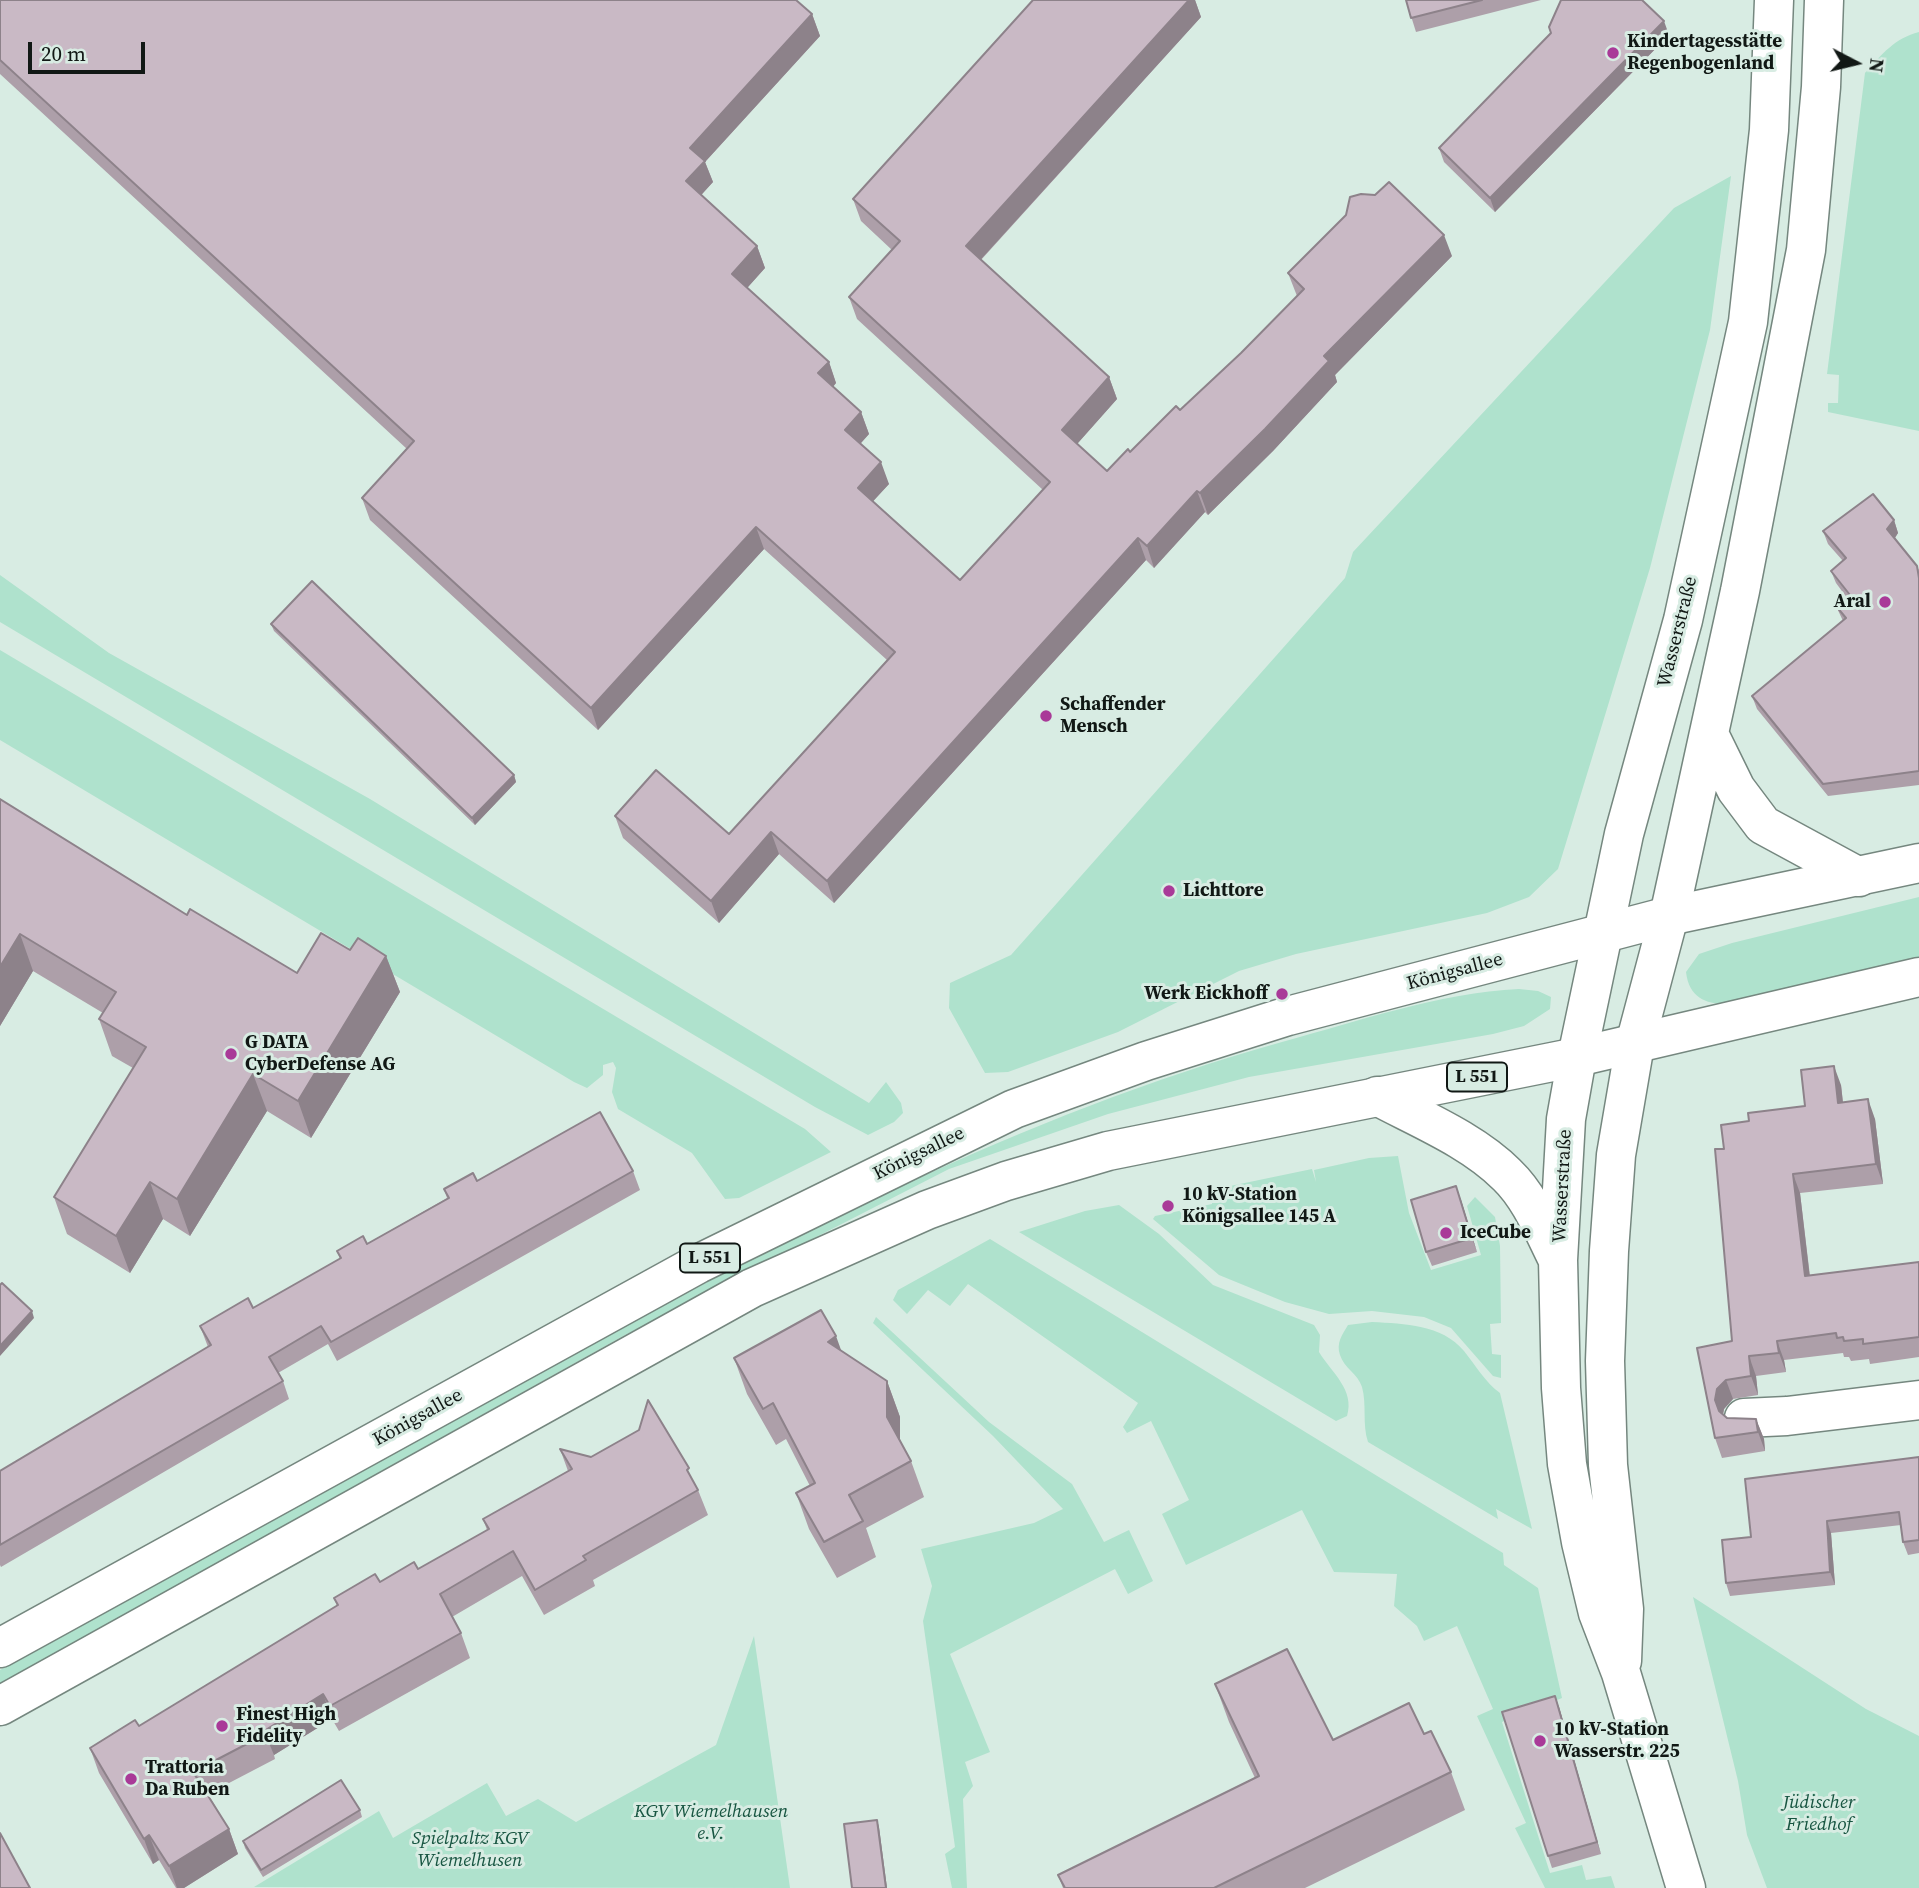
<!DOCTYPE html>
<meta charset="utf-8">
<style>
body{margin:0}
#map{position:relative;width:1919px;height:1888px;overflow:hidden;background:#d8ece3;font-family:"Source Serif 4",serif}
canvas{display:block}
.north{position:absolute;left:1821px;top:28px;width:70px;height:70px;-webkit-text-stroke:5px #d8ece3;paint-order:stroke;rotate:97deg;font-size:19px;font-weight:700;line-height:28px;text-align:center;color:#111815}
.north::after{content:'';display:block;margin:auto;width:24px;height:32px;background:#111815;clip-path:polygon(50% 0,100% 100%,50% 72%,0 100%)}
.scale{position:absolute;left:28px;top:42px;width:117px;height:32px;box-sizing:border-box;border:4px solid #111815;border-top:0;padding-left:9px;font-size:21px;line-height:24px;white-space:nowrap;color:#111815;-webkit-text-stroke:5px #d8ece3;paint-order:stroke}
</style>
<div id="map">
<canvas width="1919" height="1888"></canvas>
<div class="north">N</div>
<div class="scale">20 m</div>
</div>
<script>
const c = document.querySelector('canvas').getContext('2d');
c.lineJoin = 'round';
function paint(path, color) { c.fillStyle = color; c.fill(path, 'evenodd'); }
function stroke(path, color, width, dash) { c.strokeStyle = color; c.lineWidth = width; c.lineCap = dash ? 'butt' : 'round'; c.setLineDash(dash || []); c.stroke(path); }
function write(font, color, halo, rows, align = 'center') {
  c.font = font + ' "Source Serif 4",serif'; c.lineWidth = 6; c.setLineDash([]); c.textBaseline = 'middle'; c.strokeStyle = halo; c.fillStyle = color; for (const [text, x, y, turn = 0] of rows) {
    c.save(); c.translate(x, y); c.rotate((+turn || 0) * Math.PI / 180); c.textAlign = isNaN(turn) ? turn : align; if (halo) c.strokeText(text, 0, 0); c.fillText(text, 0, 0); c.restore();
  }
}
const green = new Path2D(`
 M1919,32V431L1828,412V403H1838L1839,375L1827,374L1865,73C1882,54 1895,38 1919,32Z
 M1731,176L1710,330L1650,568L1558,869L1529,897L1487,913L1296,954L1239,971L1118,1032L1008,1072L985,1073L949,1008L950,983L1011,955L1345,578L1353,552L1674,208Z
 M0,575L109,653L370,799L869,1103L886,1082L901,1103L903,1113L894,1122L868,1135L815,1107L0,622Z
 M0,650L805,1129L831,1152L739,1198L725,1199L692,1153L618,1109L612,1092L616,1068L613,1062L603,1065V1075L587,1088L574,1082L0,740Z
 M1919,897V958L1748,1002C1720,1006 1690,1007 1686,972L1699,954L1732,943Z
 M1519,989L1538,991L1551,997L1550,1009L1524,1026L1493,1034L1249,1077L1108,1114L949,1169L625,1335L0,1684V1670C182,1570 363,1468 545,1369C782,1240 1021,1115 1282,1042C1359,1021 1439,993 1519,989Z
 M1398,1156L1409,1213L1431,1270L1481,1255L1467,1206L1475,1197L1495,1217L1500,1246L1501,1323L1490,1324L1492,1354L1501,1355V1378L1493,1376L1451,1328L1424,1317L1372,1311L1329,1314L1285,1302L1219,1275L1153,1219L1155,1216L1212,1204L1211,1190L1312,1169L1316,1182L1314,1170L1369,1158Z
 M1119,1205L1159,1234L1213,1285L1314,1325L1320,1335L1319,1352C1332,1373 1355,1390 1347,1416L1336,1421L1019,1232L1085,1211Z
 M990,1239L1503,1553L1504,1565L1538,1588L1562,1698L1502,1722L1550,1873L1582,1865L1586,1880L1611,1876L1615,1888H1545L1515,1828L1526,1823L1477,1716L1493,1709L1457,1626L1424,1641L1417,1626L1394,1606L1397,1574L1334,1572L1302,1510L1186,1565L1162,1514L1189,1500L1151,1421L1127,1433L1123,1427L1138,1403L968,1284L950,1306L928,1290L907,1314L893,1300L898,1290Z
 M876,1317L989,1422L1072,1484L1104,1542L1129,1530L1153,1581L1128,1594L1115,1569L950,1654L990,1752L965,1762L973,1786L963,1799L967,1888H952L945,1854L955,1847L923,1621L932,1586L921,1549L1034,1523L1063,1509L993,1436L873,1323Z
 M1372,1322C1405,1324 1441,1324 1464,1351C1476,1366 1485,1382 1500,1393L1532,1529L1496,1509L1498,1519L1368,1442C1362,1424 1367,1405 1362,1387C1358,1374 1344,1368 1340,1355C1336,1343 1342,1335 1348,1325Z
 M1693,1597L1866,1709L1919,1736V1888H1767L1747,1835L1738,1781Z
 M754,1636L790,1888L254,1887L379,1811L393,1838L487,1783L506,1816L538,1799L576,1822L716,1745Z`);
const minor = new Path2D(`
 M1744,1418L1787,1416L1919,1400`);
const secondary = new Path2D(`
 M1709,734L1736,789L1763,825L1859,877
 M1377,1096C1420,1119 1472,1140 1507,1175C1530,1197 1543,1230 1557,1258
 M1622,1661L1624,1609L1608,1465L1605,1361L1609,1251L1616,1155L1635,1044L1669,916L1740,591L1806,250L1821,87L1824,0
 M1686,1888L1621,1673L1598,1613L1581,1542L1567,1464L1561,1388L1558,1260L1566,1119L1577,1057L1624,834L1683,620L1748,322L1769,130L1774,0`);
const primary = new Path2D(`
 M0,1648L698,1264L1014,1109L1146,1061L1288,1016L1669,916L1919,863
 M0,1706L752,1288L927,1210L1006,1181L1108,1151L1577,1057L1919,977`);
const wall = new Path2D(`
 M0,0L812,14L820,36L705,162L713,182L701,195L757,246L765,268L747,288L829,362L836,383L833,387L861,412L869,434L860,444L889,484L873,501L960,580L1043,490L857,319L849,297L892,250L861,221L853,199L1033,0H1195L1201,17L981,260L1109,377L1117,399L1077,444L1107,471L1180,410L1241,353L1297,296L1288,273L1452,256L1335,375L1337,382L1273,451L1208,515L1205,512L1154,568L1146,560L834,903L779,854L719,923L623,838L615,816L729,834L887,660L764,549L598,730L370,520L362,498L407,449L0,74Z
 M1406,0H1541L1416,32Z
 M1669,35L1495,212L1444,162L1439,148Z
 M1894,520L1898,533L1895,538L1919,570V785L1828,796L1757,709L1752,696L1843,621L1836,606L1847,598L1836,583L1831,571L1843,561L1828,544L1823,531Z
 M271,624L514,775L516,782L475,825L274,631Z
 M0,799L187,915L297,973L350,950L386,956L400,992L311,1138L267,1111L190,1236L163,1219L130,1273L67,1234L54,1197L133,1068L112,1056L99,1019L103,1013L33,971L0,1026Z
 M1841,1085L1843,1102L1875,1119L1883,1184L1800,1193L1810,1276L1919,1262V1357L1870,1364L1869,1359L1851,1361L1849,1357H1844L1843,1353L1784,1360L1786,1372L1756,1376L1758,1395L1733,1399L1724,1409L1723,1414L1727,1418L1756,1419L1764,1439L1765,1451L1722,1458L1715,1438L1732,1341L1724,1149L1749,1121L1805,1106Z
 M633,1171L640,1190L337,1361L328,1344L278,1373L283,1381L289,1399L1,1567L0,1565V1471L208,1347L200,1326L253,1308L340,1259L337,1251L367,1244L447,1198L444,1189L477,1181Z
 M1461,1200L1477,1252L1432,1266L1426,1252Z
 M842,1351L887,1381L900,1417V1441L911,1461L924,1497L866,1528L876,1557L837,1578L809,1529L796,1493L810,1486L786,1439L776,1445L747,1394L734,1358Z
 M560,1449L695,1484L698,1490L708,1515L593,1580L595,1586L544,1615L522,1576L452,1617L461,1633L470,1658L339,1731L332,1719L274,1755L275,1759L208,1794L229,1829L238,1854L184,1888H176L159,1860L153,1864L99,1773L90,1748L139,1726L337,1606L334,1598L418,1569L487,1530L483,1519L568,1471Z
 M1919,1457V1553L1908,1555L1903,1542L1901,1525L1831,1533L1835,1585L1730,1596L1726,1583L1751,1537Z
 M1215,1684L1333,1740L1424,1734L1451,1772L1465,1810L1305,1888H1063L1058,1875L1255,1778L1229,1722Z
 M1559,1707L1601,1854L1552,1868L1548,1856Z
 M360,1810L362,1817L263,1877L245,1848L243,1841Z`);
const shadedWall = new Path2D(`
 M1189,0H1195L1201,17L973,268L966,246Z
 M812,14L820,36L705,162L713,182L694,203L686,181L690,148Z
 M1664,21L1669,35L1495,212L1490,198Z
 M1444,235L1452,256L1335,375L1337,382L1273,451L1208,515L1200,493L1324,356Z
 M757,246L765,268L740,296L732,274Z
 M829,362L836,383L826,395L818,373Z
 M1109,377L1117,399L1070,452L1062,430Z
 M861,412L869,434L853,452L845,430Z
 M881,462L889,484L866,509L858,488Z
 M1197,491L1205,512L1154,568L1147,546Z
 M1894,520L1898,533L1892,542L1887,529Z
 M756,527L764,549L598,730L591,708Z
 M1138,538L1146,560L834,903L827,881Z
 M514,775L516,782L475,825L472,818Z
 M771,832L779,854L719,923L711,901Z
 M20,934L33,971L0,1026V967Z
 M386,956L400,992L311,1138L298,1101Z
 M1834,1066L1841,1085L1845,1123L1838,1103Z
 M253,1074L267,1111L190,1236L177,1199Z
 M1868,1099L1875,1119L1883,1184L1876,1164Z
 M1793,1174L1800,1193L1812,1296L1805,1276Z
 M150,1182L163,1219L130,1273L116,1236Z
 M1456,1186L1461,1200L1477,1252L1472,1238Z
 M32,1311L34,1318L0,1356V1346Z
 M836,1336L849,1372L828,1342Z
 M1777,1341L1784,1360L1786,1372L1779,1353Z
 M1749,1356L1756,1376L1758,1395L1751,1376Z
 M1726,1380L1733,1399L1724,1409L1722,1420L1715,1400L1717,1389Z
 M887,1381L900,1417V1453L887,1417Z
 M1756,1419L1764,1439L1765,1451L1758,1432Z
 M1827,1521L1831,1533L1835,1585L1830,1572Z
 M323,1694L332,1719L274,1755L264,1731Z
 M1555,1696L1559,1707L1601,1854L1597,1842Z
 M877,1820L879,1827L887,1888H886Z
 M229,1829L238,1854L184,1888H177L169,1866Z
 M149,1835L159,1860L153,1864L144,1839Z`);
const building = new Path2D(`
 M0,0H796L812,14L690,148L705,161L686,181L757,246L732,274L829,362L818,373L861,412L845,430L881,462L858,488L960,580L1050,482L849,297L900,241L853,199L1033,0H1189L966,246L1109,377L1062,430L1107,471L1128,449L1130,452L1176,406L1180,410L1241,353L1304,289L1288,273L1346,215L1350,197L1361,194L1375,195L1389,182L1444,235L1324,356L1329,361L1265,429L1200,493L1197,491L1147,546L1138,538L827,881L771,832L711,901L615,816L656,770L729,834L895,652L756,527L591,708L362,498L414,441L0,60Z
 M1406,0H1482L1411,18Z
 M1561,0H1642L1664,21L1490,198L1439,148L1551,33L1549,27Z
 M1873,494L1894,520L1887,529L1917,566L1919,578V771L1823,784L1752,696L1846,618L1836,606L1850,595L1831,571L1846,558L1823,531Z
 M312,581L514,775L472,818L271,624Z
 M0,799L187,915L190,909L297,973L321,933L350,950L358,938L386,956L298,1101L253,1074L177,1199L150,1182L116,1236L54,1197L146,1047L99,1019L116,992L20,934L0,967Z
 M1834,1066L1838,1103L1868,1099L1876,1164L1793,1174L1805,1276L1919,1262V1337L1863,1344V1339L1844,1341L1843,1337L1837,1338L1836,1333L1777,1341L1779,1353L1749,1356L1751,1376L1726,1380L1717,1389L1715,1400L1719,1411L1727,1418L1756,1419L1758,1432L1715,1438L1697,1348L1732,1341L1715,1149H1724L1721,1125L1749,1121L1748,1113L1805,1106L1801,1070Z
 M600,1112L633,1171L331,1342L321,1326L269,1357L283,1381L0,1545V1471L211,1345L200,1326L248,1298L253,1308L341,1258L337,1251L363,1236L367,1244L449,1198L444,1189L473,1173L477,1181Z
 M1456,1186L1472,1238L1426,1252L1411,1200Z
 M2,1283L32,1311L0,1346V1285Z
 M821,1310L836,1336L828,1342L887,1381V1417L911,1461L849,1495L863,1521L824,1542L796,1493L815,1483L773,1403L763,1409L734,1358Z
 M648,1400L689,1468L687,1470L698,1490L583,1556L586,1560L535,1590L513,1551L440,1594L461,1633L330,1706L323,1694L264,1731L266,1734L193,1772L229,1829L169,1866L149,1835L144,1839L90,1748L135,1720L139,1726L338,1605L334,1598L375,1574L380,1582L414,1562L418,1569L489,1529L483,1519L572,1469L560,1449L591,1457L639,1430Z
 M1919,1457V1540L1903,1542L1899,1512L1827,1521L1830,1572L1726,1583L1722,1540L1751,1537L1745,1479Z
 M1287,1649L1333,1740L1409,1703L1424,1734L1431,1731L1451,1772L1214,1888H1065L1058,1875L1259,1776L1215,1684Z
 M1555,1696L1597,1842L1548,1856L1502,1712Z
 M341,1780L360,1810L261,1870L243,1841Z
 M877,1820L886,1888H852L844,1824Z
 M0,1833L30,1888H0Z`);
const markers = [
 [1613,53,7,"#a93a98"],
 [1885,602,7,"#a93a98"],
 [1046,716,7,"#a93a98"],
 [1169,891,7,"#a93a98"],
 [1282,994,7,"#a93a98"],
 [231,1054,7,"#a93a98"],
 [1168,1206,7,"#a93a98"],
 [1446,1233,7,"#a93a98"],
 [222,1726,7,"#a93a98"],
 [1540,1741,7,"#a93a98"],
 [131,1779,7,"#a93a98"]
];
const shields = [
 [1477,1077,60],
 [710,1258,60]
];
const shieldNames = [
 ["L 551",1477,1077],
 ["L 551",710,1258]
];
const poiNames = [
 ["Kindertagesstätte",1627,42],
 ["Regenbogenland",1627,64],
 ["Aral",1871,602,"right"],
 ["Schaffender",1060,705],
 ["Mensch",1060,727],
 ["Lichttore",1183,891],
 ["Werk Eickhoff",1268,994,"right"],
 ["G DATA",245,1043],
 ["CyberDefense AG",245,1065],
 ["10 kV-Station",1182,1195],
 ["Königsallee 145 A",1182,1217],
 ["IceCube",1460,1233],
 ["Finest High",236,1715],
 ["Fidelity",236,1737],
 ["10 kV-Station",1554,1730],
 ["Wasserstr. 225",1554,1752],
 ["Trattoria",145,1768],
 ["Da Ruben",145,1790]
];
const streetNames = [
 ["Wasserstraße",1678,632,-76],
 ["Königsallee",1455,972,-15],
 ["Königsallee",919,1154,-26],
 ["Wasserstraße",1563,1186,-87],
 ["Königsallee",418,1418,-29]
];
const parkNames = [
 ["Jüdischer",1819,1803],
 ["Friedhof",1819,1825],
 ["KGV Wiemelhausen",711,1812],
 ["e.V.",711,1834],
 ["Spielpaltz KGV",470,1839],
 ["Wiemelhusen",470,1861]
];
paint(green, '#afe2cd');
stroke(minor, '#75877f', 41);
stroke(secondary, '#75877f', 41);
stroke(primary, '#75877f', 41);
stroke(minor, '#fff', 38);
stroke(secondary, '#fff', 38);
stroke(primary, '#fff', 38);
paint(wall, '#ad9fa9');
paint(shadedWall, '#8d828a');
paint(building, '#c9b9c5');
stroke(building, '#8d828a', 2);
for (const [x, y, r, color] of markers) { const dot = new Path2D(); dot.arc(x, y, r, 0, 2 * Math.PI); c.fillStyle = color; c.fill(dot); stroke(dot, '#d8ece3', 2.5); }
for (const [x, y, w] of shields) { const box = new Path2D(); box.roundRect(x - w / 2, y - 14.5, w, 29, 5); c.fillStyle = '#d8ece3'; c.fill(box); stroke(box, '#111815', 2); }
write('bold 18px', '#111815', null, shieldNames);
write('bold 19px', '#111815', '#d8ece3', poiNames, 'left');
write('19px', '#111815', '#d8ece3', streetNames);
write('italic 19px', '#175541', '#d8ece3', parkNames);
</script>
